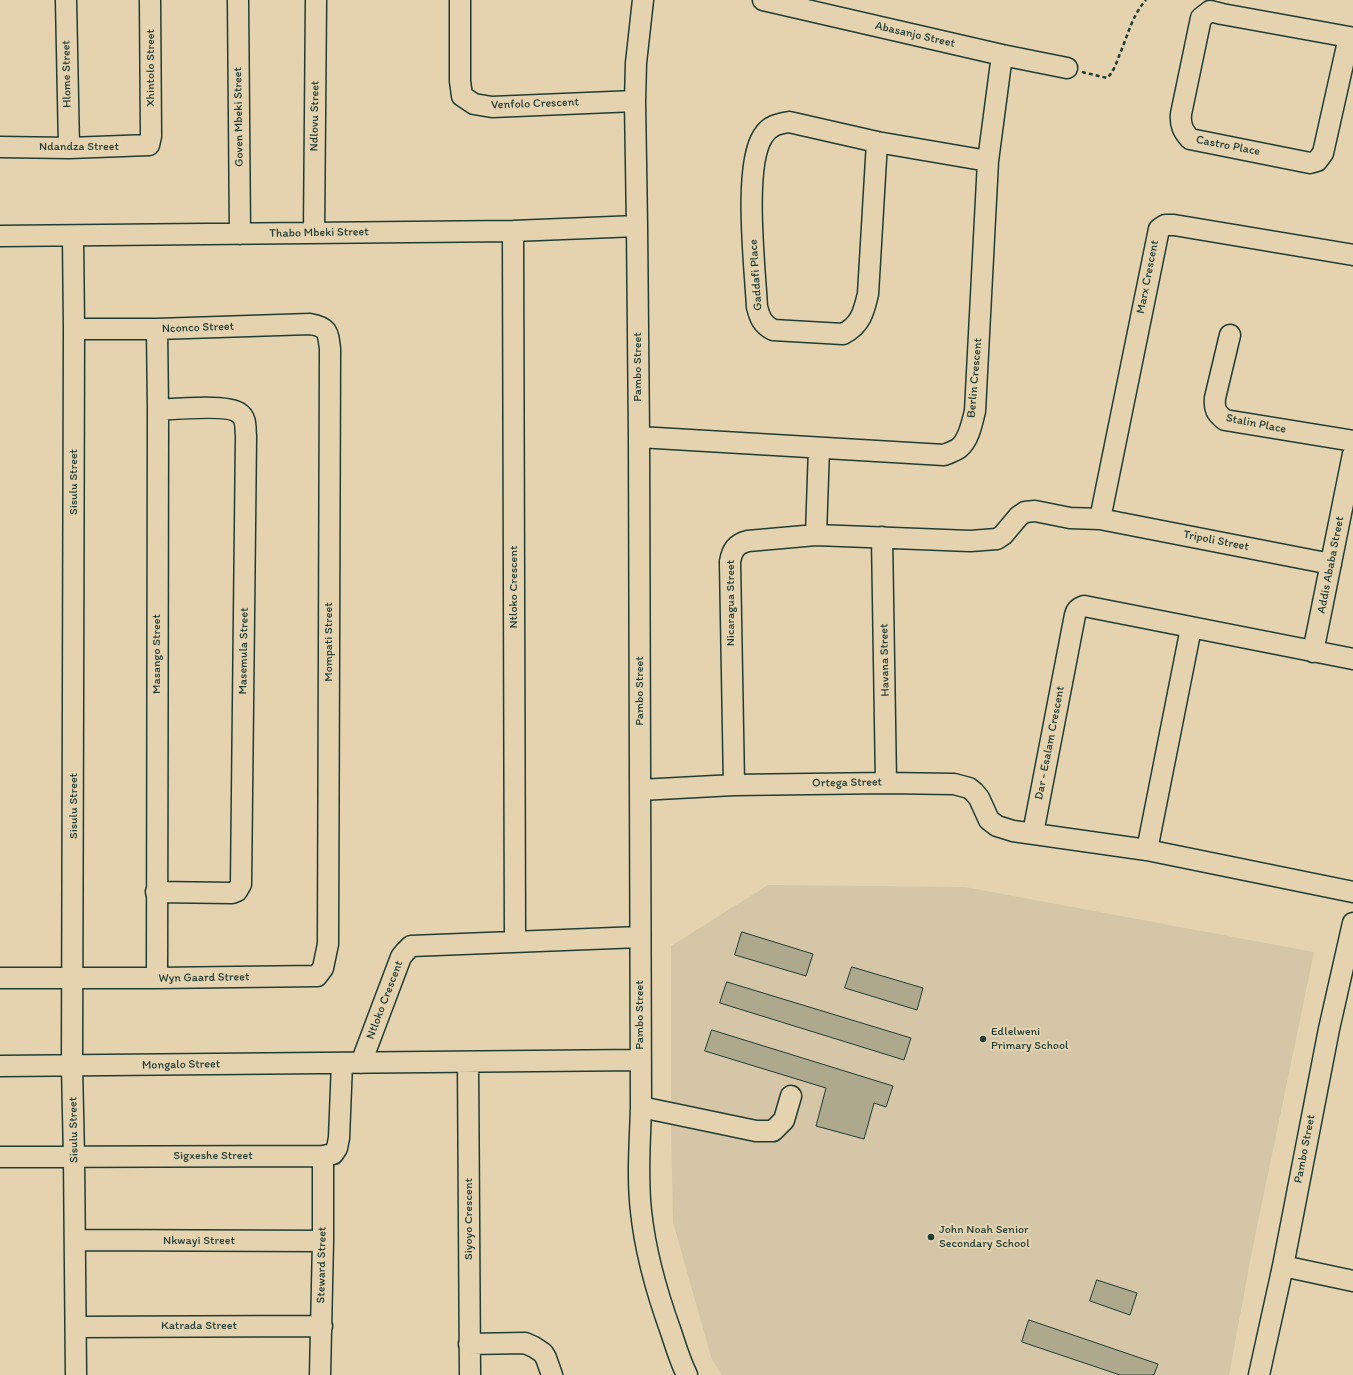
<!DOCTYPE html>
<style>
body{margin:0}
canvas{display:block;background:#e5d3b0}
</style>
<canvas width="1353" height="1375"></canvas>
<script>
const c = document.querySelector('canvas').getContext('2d');
c.lineJoin = 'round';
function paint(path, color) { c.fillStyle = color; c.fill(path, 'evenodd'); }
function stroke(path, color, width, dash) { c.strokeStyle = color; c.lineWidth = width; c.lineCap = dash ? 'butt' : 'round'; c.setLineDash(dash || []); c.stroke(path); }
function write(font, color, halo, rows, align = 'center') {
  c.font = font + ' Itim,sans-serif'; c.lineWidth = 4; c.setLineDash([]); c.textBaseline = 'middle'; c.strokeStyle = halo; c.fillStyle = color; for (const [text, x, y, turn = 0] of rows) {
    c.save(); c.translate(x, y); c.rotate((+turn || 0) * Math.PI / 180); c.textAlign = isNaN(turn) ? turn : align; if (halo) c.strokeText(text, 0, 0); c.fillText(text, 0, 0); c.restore();
  }
}
const built = new Path2D(`
 M768,885L965,887L1314,952L1252,1251L1229,1375H722L712,1360L673,1222L671,1126V946Z`);
const building = new Path2D(`
 M742,932L813,954L806,976L735,955Z
 M852,967L923,988L917,1010L845,988Z
 M727,982L911,1038L904,1060L720,1003Z
 M712,1030L893,1086L886,1107L874,1103L864,1139L816,1126L826,1088L705,1051Z
 M1097,1280L1137,1293L1130,1315L1090,1301Z
 M1029,1320L1158,1364L1154,1375H1120L1022,1342Z`);
const path = new Path2D(`
 M1082,72L1107,78C1113,73 1116,64 1119,56C1127,38 1132,15 1146,0`);
const minor = new Path2D(`
 M66,0L69,148
 M238,0L240,234
 M460,0V81L462,96L474,104L492,107L635,101
 M643,0L636,63L635,101L637,226L639,437L641,1107C640,1142 637,1177 641,1211C645,1250 658,1296 671,1332C676,1347 680,1361 687,1375
 M763,0L1002,55L1067,68
 M1349,37L1323,153L1317,161L1310,163L1190,139C1183,131 1180,125 1181,114L1201,18L1210,11L1222,14L1349,37L1353,38
 M877,142L868,294C864,311 861,325 843,334L773,330C762,324 760,318 757,307C755,268 743,166 763,136C769,126 777,124 789,122L877,142L988,161
 M0,147L69,148L149,145L151,136L150,0
 M513,231L515,942
 M314,233L316,0
 M0,236L513,231L637,226
 M73,236L74,329L72,1067L74,1157L76,1375
 M157,329L158,410L157,978
 M1230,335L1215,398C1214,409 1216,413 1225,420L1353,441
 M639,437L944,455C949,453 955,451 959,448C969,440 972,423 975,411L988,161L1002,55
 M1100,519L1159,229L1165,225H1174L1353,255
 M816,535L819,448
 M882,537L886,783
 M1313,652L1353,454
 M734,785L730,562C732,550 736,544 748,541L816,535L970,541L997,539L1003,535L1019,516L1025,512L1035,511L1070,518L1100,519L1331,564
 M640,790L734,785L886,783L954,784L969,788L974,792L979,798L989,820L997,826L1013,831L1147,850L1353,892
 M1033,833L1075,615C1076,610 1078,608 1084,606L1353,659
 M1147,850L1191,628
 M156,892L232,893L237,891L241,884L246,436C245,428 247,418 239,413C228,404 174,409 158,410
 M0,978H157L317,976L323,968L328,944L330,349C328,332 328,327 310,324L157,329H74
 M468,1062L470,1375
 M361,1063L401,957L405,952L411,946L640,937
 M0,1066L640,1060
 M641,1107L756,1131H773L784,1120L791,1096
 M0,1157L323,1156L333,1154L337,1148L339,1138L342,1063
 M75,1240L323,1241
 M1283,1266L1353,1281
 M76,1327L322,1326
 M469,1344L525,1343L534,1347L543,1353L546,1358L552,1375
 M320,1375L323,1241V1156
 M1259,1375L1283,1266L1329,1029L1353,923`);
const markers = [
 [983,1039,4,"#1f3d34"],
 [931,1237,4,"#1f3d34"]
];
const streetNames = [
 ["Abasanjo Street",915,35,13],
 ["Xhintolo Street",151,68,-90],
 ["Hlome Street",67,74,-91],
 ["Venfolo Crescent",535,104,-2],
 ["Ndlovu Street",315,116,-89],
 ["Goven Mbeki Street",239,117,-91],
 ["Castro Place",1228,146,11],
 ["Ndandza Street",79,147],
 ["Thabo Mbeki Street",319,233,-1],
 ["Gaddafi Place",756,275,-94],
 ["Marx Crescent",1148,277,-79],
 ["Nconco Street",198,328,-2],
 ["Pambo Street",638,367,-90],
 ["Berlin Crescent",975,378,-85],
 ["Stalin Place",1256,424,11],
 ["Sisulu Street",74,482,-90],
 ["Tripoli Street",1216,541,11],
 ["Addis Ababa Street",1331,565,-79],
 ["Ntloko Crescent",514,587,-90],
 ["Nicaragua Street",731,603,-90],
 ["Mompati Street",329,642,-90],
 ["Masemula Street",244,651,-89],
 ["Masango Street",157,654,-90],
 ["Havana Street",885,660,-91],
 ["Pambo Street",640,691,-90],
 ["Dar - Esalam Crescent",1050,743,-79],
 ["Ortega Street",847,783,-1],
 ["Sisulu Street",74,806,-90],
 ["Wyn Gaard Street",204,978,-1],
 ["Ntloko Crescent",385,1000,-69],
 ["Pambo Street",640,1015,-90],
 ["Mongalo Street",181,1065,-1],
 ["Sisulu Street",74,1130,-91],
 ["Pambo Street",1305,1149,-79],
 ["Sigxeshe Street",213,1156],
 ["Siyoyo Crescent",469,1219,-90],
 ["Nkwayi Street",199,1241],
 ["Steward Street",322,1265,-89],
 ["Katrada Street",199,1326]
];
const poiNames = [
 ["Edlelweni",991,1032],
 ["Primary School",991,1046],
 ["John Noah Senior",939,1230],
 ["Secondary School",939,1244]
];
paint(built, '#d4c6a6');
paint(building, '#aea98d');
stroke(building, '#1f3d34', 1);
stroke(minor, '#1f3d34', 23);
stroke(path, '#1f3d34', 2.5, [4, 3]);
stroke(minor, '#e5d3b0', 20);
for (const [x, y, r, color] of markers) { const dot = new Path2D(); dot.arc(x, y, r, 0, 2 * Math.PI); c.fillStyle = color; c.fill(dot); stroke(dot, '#e5d3b0', 1.5); }
write('12px', '#1f3d34', '#e5d3b0', streetNames);
write('12px', '#1f3d34', '#e5d3b0', poiNames, 'left');
</script>
